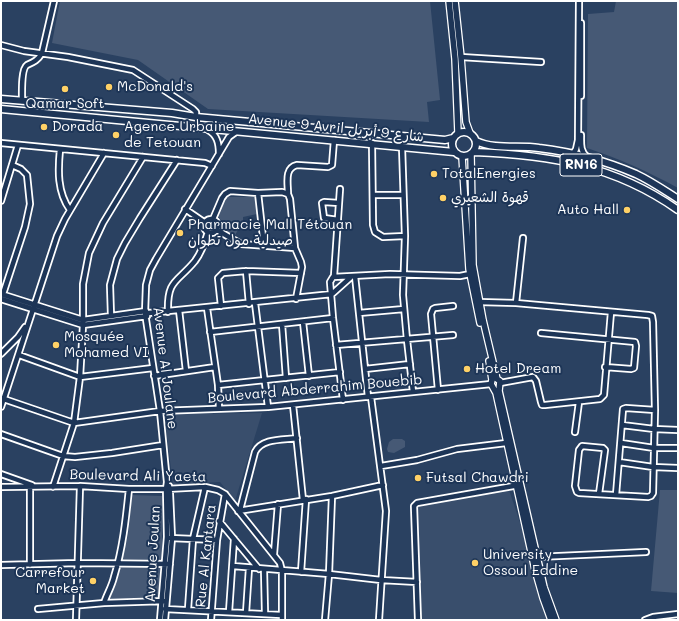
<!DOCTYPE html>
<meta charset="utf-8">
<style>
body{margin:0}
#map{position:relative;width:679px;height:621px;overflow:hidden;background:#2a4161;font-family:Mali,sans-serif}
canvas{display:block}
.frame{position:absolute;inset:0;border:2px solid #fff;pointer-events:none}
</style>
<div id="map">
<canvas width="679" height="621"></canvas>
<div class="frame"></div>
</div>
<script>
const c = document.querySelector('canvas').getContext('2d');
c.lineJoin = 'round';
function paint(path, color) { c.fillStyle = color; c.fill(path, 'evenodd'); }
function stroke(path, color, width, dash) { c.strokeStyle = color; c.lineWidth = width; c.lineCap = dash ? 'butt' : 'round'; c.setLineDash(dash || []); c.stroke(path); }
function write(font, color, halo, rows, align = 'center') {
  c.font = font + ' Mali,"Playpen Sans Arabic",sans-serif'; c.lineWidth = 4; c.setLineDash([]); c.textBaseline = 'middle'; c.strokeStyle = halo; c.fillStyle = color; for (const [text, x, y, turn = 0] of rows) {
    c.save(); c.translate(x, y); c.rotate((+turn || 0) * Math.PI / 180); c.textAlign = isNaN(turn) ? turn : align; if (halo) c.strokeText(text, 0, 0); c.fillText(text, 0, 0); c.restore();
  }
}
const built = new Path2D(`
 M262,413L235,501L220,482L173,484L164,414Z
 M509,490L553,620H421L414,506Z`);
const green = new Path2D(`
 M60,1H430L440,100L427,102L429,122L208,109L138,60L52,43Z
 M616,1H678V188C647,171 620,159 587,148L588,14L614,12Z
 M227,197H255L257,214L243,217V229L238,230L234,237L222,229V222L218,216L222,206Z
 M393,439H402L405,441V447L394,453L388,452L387,449L389,442Z
 M660,490H678V593L651,591Z
 M132,495L162,496V561L159,597L108,599L119,572L128,535Z`);
const minor = new Path2D(`
 M581,23V96
 M1,45L24,51L68,57L133,70L193,109L196,112V117
 M461,57L541,62
 M22,101C22,93 21,69 27,65C34,62 38,60 42,53L54,1
 M208,130C217,135 219,143 219,154
 M581,135C581,144 580,151 587,157
 M1,143L205,163L212,166
 M372,143L373,225L375,232L383,237L405,236
 M402,147L405,236L403,295L407,340L413,392
 M60,149C58,170 57,192 70,210
 M573,154L576,149L578,140L579,1
 M258,193L264,246
 M288,194C288,183 284,168 297,165L328,167L332,165L334,140
 M373,195H403
 M1,201L18,145
 M185,209L204,222
 M204 226a7 7 0 1 1 14 0a7 7 0 1 1-14 0Z
 M213,219L222,198L225,194L230,191L258,193L282,192L288,194L290,199L295,248L301,262L302,267L296,299
 M338,220L324,218L322,203L324,202L339,203
 M217,230L241,244L295,248
 M246,271L249,304
 M334,276L340,189
 M355,276L368,397
 M1,294L83,320L146,311
 M3,294L25,227L30,204L27,175L21,169L12,165
 M1,299L83,325L147,316
 M479,302L516,303L648,315L652,316L653,322L655,410L653,493L651,496L648,497L579,493L577,492L575,486L579,450L582,446L603,448L605,450L599,494
 M255,303L268,407
 M516,303L523,238
 M221,306L218,278L223,273L246,271L301,273
 M207,308L218,385L219,409
 M179,310L186,371
 M168,312C167,279 177,283 195,261C201,253 205,242 208,232
 M149,313L332,294L351,277
 M359,313L404,309
 M111,316L110,285L117,259L125,243L140,218L177,160
 M303,322L309,376
 M282,324L286,378
 M210,332L333,318
 M541,333L635,342L636,346L634,368L631,369L605,367
 M336,345L453,335
 M1,354L18,337L25,327
 M19,355L80,377L153,368
 M365,369L410,364
 M154,376L215,367
 M500,383L533,377L536,381L541,402L542,405H545L600,399L604,395L611,312
 M218,385L340,372
 M438,390L431,314L433,309L435,308L453,306
 M371,397L386,511L379,620
 M1,398L74,423L160,411L268,407L491,384
 M343,400L333,318L330,282L333,277L390,274L460,276L470,274
 M293,405L303,500
 M1,407L57,236L65,219L104,153
 M622,425L654,429L678,430
 M575,432L579,402
 M1,434L63,456L75,457L112,453L163,445
 M621,443L654,448H678
 M619,462L653,467L678,468
 M381,466L417,460L457,449L506,443
 M1,474L32,485
 M30,486V565
 M1,487L80,486L129,489H166L205,487L218,490L225,494L280,563L282,571V620
 M53,487L74,423L80,377L83,325V284L89,253L103,223L143,157
 M616,495L623,409L626,408L655,410
 M240,510L255,452C262,438 283,440 297,438
 M238,511L332,496L383,485
 M219,521L259,569
 M170,538L217,540
 M274,554L278,504
 M537,557L646,552
 M1,565L78,563L170,564
 M233,566L329,574L381,580L417,582
 M264,569L265,613
 M301,572L306,499
 M104,603C107,594 112,586 114,577C123,548 126,518 129,489
 M38,609L104,603L165,601
 M165,609L281,615
 M188,609L193,539L205,487
 M229,612L234,539
 M246,613L249,568
 M76,620L80,486
 M160,620L167,537L166,489L167,482L160,411L145,313L146,285L150,270L156,259L229,137L236,132
 M165,620L172,538L170,494L169,486
 M211,620L217,540L225,494
 M325,620L329,574L332,496
 M418,620L414,506L417,503L519,485
 M645,620L653,617L678,614`);
const major = new Path2D(`
 M449,1L455,59L458,133
 M455,1L461,57L466,122L470,133
 M471,155L473,265L483,320L497,379L500,381L499,391L544,587L556,620
 M462,157L469,269L480,323
 M489,361L492,380L491,384L496,393L535,570L543,598L551,620`);
const highway = new Path2D(`
 M1,99L172,113L196,117L445,140L453,138
 M1,109L454,152
 M452 144a12 12 0 1 1 24 0a12 12 0 1 1-24 0Z
 M476,141C495,150 519,145 539,148C572,152 606,161 636,174C651,181 664,190 678,199
 M474,152C550,155 614,165 678,210`);
const markers = [
 [109,87,4,"#ffd166"],
 [65,89,4,"#ffd166"],
 [44,127,4,"#ffd166"],
 [116,135,4,"#ffd166"],
 [434,174,4,"#ffd166"],
 [443,198,4,"#ffd166"],
 [627,210,4,"#ffd166"],
 [180,233,4,"#ffd166"],
 [56,345,4,"#ffd166"],
 [467,369,4,"#ffd166"],
 [418,478,4,"#ffd166"],
 [475,563,4,"#ffd166"],
 [93,581,4,"#ffd166"]
];
const shields = [
 [581,165,42]
];
const shieldNames = [
 ["RN16",581,165]
];
const poiNames = [
 ["McDonald's",117,87],
 ["Qamar Soft",65,104,"center"],
 ["Dorada",52,127],
 ["Agence Urbaine",124,127],
 ["de Tetouan",124,143],
 ["TotalEnergies",442,174],
 ["قهوة الشعيري",451,198],
 ["Auto Hall",619,210,"right"],
 ["Pharmacie Mall Tétouan",188,225],
 ["صيدلية مول تطوان",188,241],
 ["Mosquée",64,337],
 ["Mohamed VI",64,353],
 ["Hotel Dream",475,369],
 ["Futsal Chawdri",426,478],
 ["University",483,555],
 ["Ossoul Eddine",483,571],
 ["Carrefour",85,573,"right"],
 ["Market",85,589,"right"]
];
const streetNames = [
 ["Avenue 9 Avril شارع 9 أبريل",336,128,6],
 ["Avenue Al Joulane",165,368,83],
 ["Boulevard Abderrahim Bouebib",315,389,-5],
 ["Boulevard Ali Yaeta",138,476,1],
 ["Avenue Joulan",153,554,-87],
 ["Rue Al Kantara",206,556,-84]
];
paint(built, '#394e6c');
paint(green, '#465975');
stroke(minor, '#fff', 8);
stroke(major, '#fff', 8);
stroke(highway, '#fff', 9);
stroke(minor, '#1d3557', 4.5);
stroke(major, '#1d3557', 5.5);
stroke(highway, '#1d3557', 6);
for (const [x, y, r, color] of markers) { const dot = new Path2D(); dot.arc(x, y, r, 0, 2 * Math.PI); c.fillStyle = color; c.fill(dot); stroke(dot, '#1d3557', 1.5); }
for (const [x, y, w] of shields) { const box = new Path2D(); box.roundRect(x - w / 2, y - 11, w, 22, 3); c.fillStyle = '#1d3557'; c.fill(box); stroke(box, '#fff', 1); }
write('bold 13px', '#fff', null, shieldNames);
write('14px', '#fff', '#1d3557', poiNames, 'left');
write('14px', '#fff', '#1d3557', streetNames);
</script>
